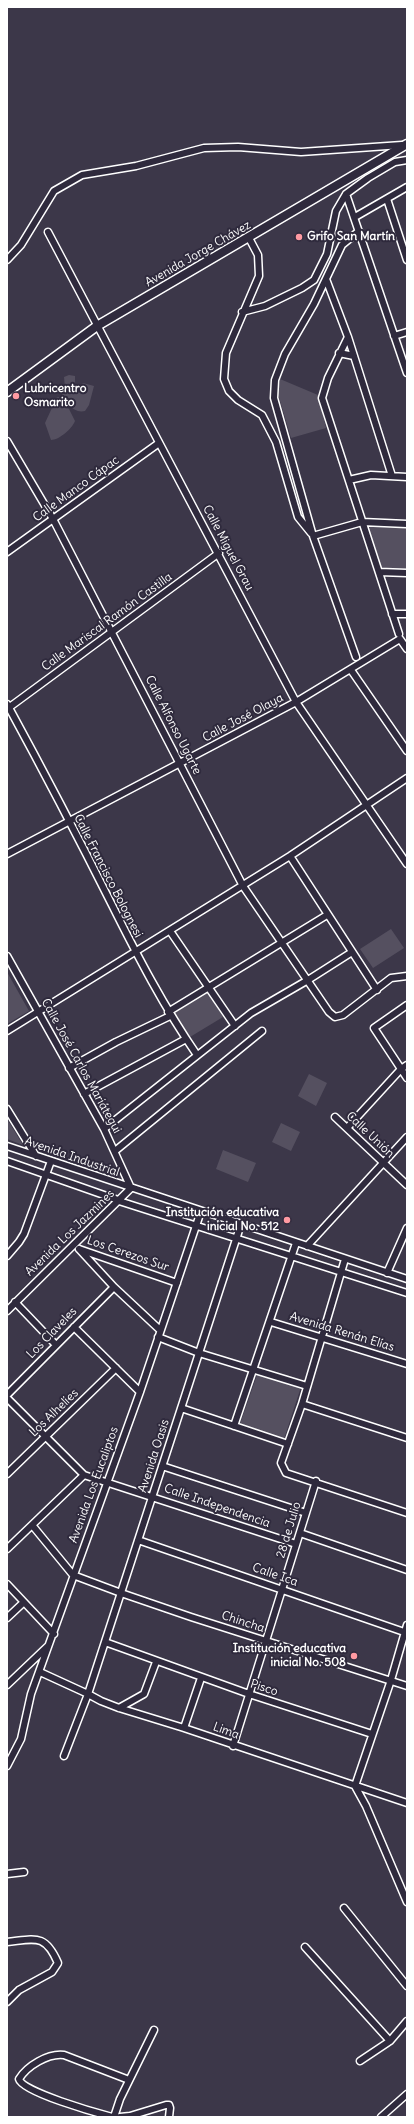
<!DOCTYPE html>
<meta charset="utf-8">
<style>
body{margin:0}
#map{position:relative;width:414px;height:2124px;overflow:hidden;background:#3c3749;font-family:Delius,sans-serif}
canvas{display:block}
.frame{position:absolute;inset:0;border:8px solid #fff;pointer-events:none}
</style>
<div id="map">
<canvas width="414" height="2124"></canvas>
<div class="frame"></div>
</div>
<script>
const c = document.querySelector('canvas').getContext('2d');
c.lineJoin = 'round';
function paint(path, color) { c.fillStyle = color; c.fill(path, 'evenodd'); }
function stroke(path, color, width, dash) { c.strokeStyle = color; c.lineWidth = width; c.lineCap = dash ? 'butt' : 'round'; c.setLineDash(dash || []); c.stroke(path); }
function write(font, color, halo, rows, align = 'center') {
  c.font = font + ' Delius,sans-serif'; c.lineWidth = 4; c.setLineDash([]); c.textBaseline = 'middle'; c.strokeStyle = halo; c.fillStyle = color; for (const [text, x, y, turn = 0] of rows) {
    c.save(); c.translate(x, y); c.rotate((+turn || 0) * Math.PI / 180); c.textAlign = isNaN(turn) ? turn : align; if (halo) c.strokeText(text, 0, 0); c.fillText(text, 0, 0); c.restore();
  }
}
const green = new Path2D(`
 M69,375L75,376V385L78,389L83,383L94,386L89,405L85,411C73,414 65,401 61,392L65,388L64,377Z
 M280,379L318,395L326,428L291,438L278,394Z
 M57,397H59L65,407L69,409L75,421C72,429 59,440 51,440L45,423Z
 M374,525L407,527V570L382,569L380,567L368,530L370,527Z
 M391,929L404,948L373,968L360,949Z
 M7,972L29,1011L7,1024Z
 M207,991L223,1017L190,1037L173,1012Z
 M309,1074L327,1083L316,1106L298,1096Z
 M7,1119L23,1145L7,1139Z
 M281,1123L300,1132L291,1151L272,1142Z
 M223,1150L256,1163L248,1182L216,1169Z
 M258,1372L301,1387L284,1439L240,1424Z`);
const minor = new Path2D(`
 M346,194L407,373
 M387,199L407,260
 M355,217L407,187
 M48,232L296,702L407,864
 M249,238L258,255L259,276L226,353L224,379L229,391L238,400L262,415L276,442L298,517L311,533
 M7,260L21,245L54,191L82,175L136,166L204,148L238,147L301,152L402,145
 M326,279L348,337L392,476
 M242,312L265,306L302,288L314,280L327,254L336,211L346,194L368,178L395,162L407,160
 M394,336L407,332
 M348,337L328,378L322,398L399,634
 M339,353L354,356
 M7,441L53,519L243,886L329,1012L335,1017L343,1015L391,978L407,976
 M349,480L371,475L407,477
 M313,536L362,522L407,524
 M7,552L159,443
 M379,572L407,573
 M392,614H407
 M356,657L313,536L274,398L275,380L285,354L314,304L342,245L359,231
 M351,670L407,751
 M7,704C43,770 78,837 112,905C138,957 164,1007 197,1055
 M7,709L219,553
 M7,854L296,702L400,639L407,649
 M290,856L377,990
 M170,931L235,1026
 M7,956L104,1129L131,1188
 M407,1005L374,1028L407,1078
 M168,1012L327,915
 M7,1031L290,856L407,778
 M69,1068L116,1042L170,1016
 M84,1094L186,1039
 M7,1109L36,1156
 M335,1117L407,1185
 M347,1128L401,1069L407,1065
 M104,1129L251,1013L308,980L352,952
 M7,1146L407,1279
 M115,1151L262,1031
 M7,1161L121,1201
 M119,1201L407,1293
 M307,1246L407,1137
 M79,1249L114,1287L160,1330
 M79,1249L177,1283
 M7,1256L19,1242L24,1234L51,1161
 M345,1259L302,1404L281,1463L286,1473L407,1513
 M387,1273L407,1228
 M15,1302L56,1345
 M7,1311L131,1188
 M271,1322L407,1364
 M74,1327L140,1392
 M158,1337L199,1353L307,1386
 M7,1395L114,1287
 M7,1398L84,1475L296,1544
 M302,1404L407,1438
 M181,1408L288,1444
 M234,1426L296,1243
 M162,1466L306,1513
 M7,1474L116,1368
 M32,1525L73,1575L121,1593L191,1617L407,1686
 M300,1533L407,1570
 M138,1540L407,1633
 M7,1549L84,1475
 M7,1584L54,1634
 M7,1618L24,1602
 M407,1625L391,1680L355,1786L366,1806L407,1902
 M105,1642L249,1694L372,1734
 M40,1672L88,1694L101,1701L119,1708L184,1728L407,1803
 M7,1685L48,1646
 M119,1708L144,1694L156,1662
 M184,1728L201,1678
 M233,1746L316,1481
 M64,1756L88,1694L241,1224
 M7,1766L21,1739L31,1694L140,1392L201,1211
 M7,1874L24,1872
 M344,1908L407,1986
 M7,1942C35,1939 45,1933 58,1963L52,1972L19,1990L7,2002
 M305,1947L390,2041
 M360,2061L390,2041L407,2021
 M112,2117C97,2113 22,2092 19,2079C27,2066 48,2053 64,2055L129,2080
 M114,2117L120,2099L154,2030
 M120,2117L130,2116L166,2105H169L170,2108L169,2117
 M381,2117L407,2094`);
const secondary = new Path2D(`
 M7,392L97,326L407,144`);
const markers = [
 [299,237,4,"#ff9aa2"],
 [16,396,4,"#ff9aa2"],
 [287,1220,4,"#ff9aa2"],
 [354,1656,4,"#ff9aa2"]
];
const poiNames = [
 ["Grifo San Martín",307,237],
 ["Lubricentro",24,389],
 ["Osmarito",24,403],
 ["Institución educativa",279,1213,"right"],
 ["inicial No. 512",279,1227,"right"],
 ["Institución educativa",346,1649,"right"],
 ["inicial No. 508",346,1663,"right"]
];
const streetNames = [
 ["Avenida Jorge Chávez",198,254,-30],
 ["Calle Manco Cápac",76,489,-36],
 ["Calle Miguel Grau",228,548,62],
 ["Calle Mariscal Ramón Castilla",107,622,-36],
 ["Calle José Olaya",243,718,-28],
 ["Calle Alfonso Ugarte",173,725,63],
 ["Calle Francisco Bolognesi",108,876,63],
 ["Calle José Carlos Mariátegui",81,1066,61],
 ["Calle Unión",370,1135,43],
 ["Avenida Industrial",72,1157,19],
 ["Avenida Los Jazmines",70,1233,-44],
 ["Los Cerezos Sur",128,1254,19],
 ["Avenida Renán Elías",342,1332,17],
 ["Los Claveles",52,1333,-46],
 ["Los Alhelíes",54,1413,-44],
 ["Avenida Oasis",154,1456,-72],
 ["Avenida Los Eucaliptos",94,1485,-70],
 ["Calle Independencia",217,1506,19],
 ["28 de Julio",289,1530,-73],
 ["Calle Ica",275,1575,19],
 ["Chincha",243,1622,18],
 ["Pisco",264,1688,18],
 ["Lima",226,1731,20]
];
paint(green, '#555060');
stroke(minor, '#fff', 9);
stroke(secondary, '#fff', 11);
stroke(minor, '#2f2a3d', 6);
stroke(secondary, '#2f2a3d', 8);
for (const [x, y, r, color] of markers) { const dot = new Path2D(); dot.arc(x, y, r, 0, 2 * Math.PI); c.fillStyle = color; c.fill(dot); stroke(dot, '#2f2a3d', 1.5); }
write('bold 12px', '#fff', '#2f2a3d', poiNames, 'left');
write('12px', '#fff', '#2f2a3d', streetNames);
</script>
